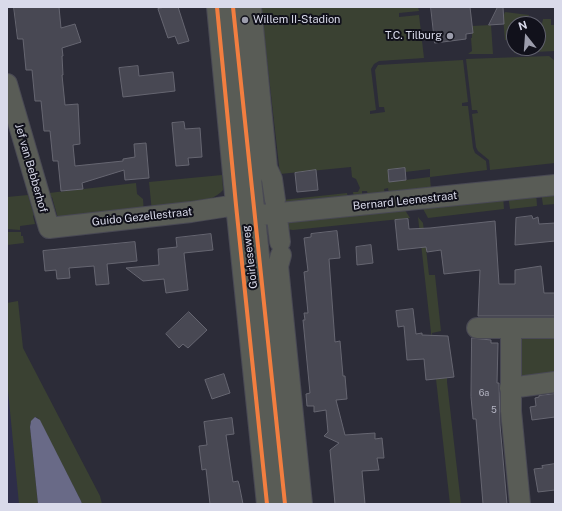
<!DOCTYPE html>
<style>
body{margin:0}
#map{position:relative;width:562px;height:511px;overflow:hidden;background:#2c2c38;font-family:"Public Sans",sans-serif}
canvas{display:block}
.frame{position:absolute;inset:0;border:8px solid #d9daea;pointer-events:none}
.north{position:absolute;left:506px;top:16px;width:40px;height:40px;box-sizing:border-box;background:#11111b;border:1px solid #61616e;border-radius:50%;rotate:343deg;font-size:11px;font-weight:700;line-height:16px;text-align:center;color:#d9daea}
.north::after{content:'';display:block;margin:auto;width:14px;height:18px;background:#9c9dac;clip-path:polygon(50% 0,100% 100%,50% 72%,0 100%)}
</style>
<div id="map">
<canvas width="562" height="511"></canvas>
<div class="frame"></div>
<div class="north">N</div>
</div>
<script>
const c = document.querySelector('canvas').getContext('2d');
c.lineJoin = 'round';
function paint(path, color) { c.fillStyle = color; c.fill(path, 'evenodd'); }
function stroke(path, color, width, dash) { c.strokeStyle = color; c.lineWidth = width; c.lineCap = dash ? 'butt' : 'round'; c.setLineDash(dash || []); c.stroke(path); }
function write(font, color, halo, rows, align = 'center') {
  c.font = font + ' "Public Sans",sans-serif'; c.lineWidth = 4; c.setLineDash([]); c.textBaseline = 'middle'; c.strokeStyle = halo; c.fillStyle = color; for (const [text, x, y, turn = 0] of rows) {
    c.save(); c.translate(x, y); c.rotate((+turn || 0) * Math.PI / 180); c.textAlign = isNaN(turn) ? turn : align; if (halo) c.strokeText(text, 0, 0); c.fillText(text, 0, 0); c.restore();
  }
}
const built = new Path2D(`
 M7,354L23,504H7Z`);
const green = new Path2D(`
 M261,7H418L419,11L399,13V17L419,15L424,58L379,61L374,64L371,69L376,110L370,111V114L385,112L384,107H379L375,70L378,65L463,60L468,102L462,103V106H468L473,148L475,153L486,161L487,170L430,177L431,190L389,194L388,188L384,189L385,194L368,196L367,191H362V197L354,198L353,192H358L360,188L356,179L352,177L351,167L280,174ZM404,168L405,172L430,169V177L389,182L388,170Z
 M505,12L529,15L528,20L542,24L543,19H551V25H555V51L514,53V51L541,50V43H543V35H538V24H514V36H510V40H505L503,17Z
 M491,25L493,54H468L472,51L471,38H472V26Z
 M549,56L555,61V163L490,170L489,160L478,151L476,147L472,114L478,113L477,110H472L466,59Z
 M222,175L223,190C212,204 170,209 152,212L149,182Z
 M136,183L137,194L143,199L144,213L59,222L52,197H50L49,193Z
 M555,190V204L543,205L541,192Z
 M536,192L537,206L510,209L508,195Z
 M347,193L348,198L283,205L282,200Z
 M28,195L34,215L33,216L35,224L20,226V230L7,229V197Z
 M503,196L504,209L428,218L421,205Z
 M403,207L410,218L293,230L286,229L285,219Z
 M418,217L423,223L429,275H435L441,331L432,333L435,368Z
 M7,232H21V236H23L24,243L7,245Z
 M18,301L23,348L100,496L102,504H82L81,501L38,418L35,417L30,424V427L38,504H19L7,380V303Z
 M555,335V377L520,378L519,340L523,336Z
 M447,378V382L461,504H450L436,379Z`);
const water = new Path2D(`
 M35,417L40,420L81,501L82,504H38L30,427L31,421Z`);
const building = new Path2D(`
 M14,7H59L61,28L75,24L81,42L62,48L63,56H62L63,75H62L65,105L78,104L80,144L73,145L75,166L123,161V159L135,157L134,144L146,143L149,178L125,180L124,170L82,183L83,189L61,191L58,161H53L50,131H44L41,101H35L32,70H26L23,39H18Z
 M165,7H178L189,41L178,44L175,36L168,38L158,9Z
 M431,7H470L473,33L466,34V39L435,43Z
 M498,7H503L504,24L489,25Z
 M138,66L139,76L173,72L175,91L123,97L119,68Z
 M184,122L185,129L200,128L202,157L188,158L189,165L176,166L172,123Z
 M405,168L406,180L389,182L388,170Z
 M316,170L318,190L297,192L295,173Z
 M532,216L533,219L538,217L539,224L555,223V241L515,245L516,218Z
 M408,219L409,229L430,228L495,221L499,284H515V270L541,266L544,293H555V316H478L480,270L444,274L441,250L427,252L426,247L398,250L395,220Z
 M337,231L340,258L329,259L335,342L340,341L343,376H345L347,399L336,400L345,435L375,433V439L382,438L384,458H377L379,470L362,471L365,504H335L330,450L339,443L324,436L328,432L326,410L314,412V406H307L306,394L310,393L303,320H305L304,313H308L304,272L308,271L304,238L311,237V234Z
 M211,234L213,250L184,253L188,290L166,293L164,279L143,281L126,268L159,265L158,249L177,247L176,238Z
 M135,242L137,261L107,264L109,284L96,285L94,266L69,268L70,278L57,279L56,270L45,271L43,251Z
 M371,245L373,263L357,265L356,247Z
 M413,309L416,334L422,333V335L448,336L454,377L426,380L424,359L407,360L404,326L398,327L396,311Z
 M189,312L207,330L188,348L183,344L179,348L166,334Z
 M472,338L491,340V343H498L497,383H499L500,425L507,504H483L476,419H473L471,397Z
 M224,374L230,393L212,399L205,380Z
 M555,394V417L532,420L530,407L536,406L535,398L539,397V396Z
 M232,418L234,434L226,435L233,482L238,481L239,484L243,504H210L206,469L202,470L199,446L207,445L204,422Z
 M555,464V490L538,492L534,469L543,468L542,466Z`);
const minor = new Path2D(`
 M217,7L236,205L267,504
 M233,7L285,504
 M251,7L267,168L272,179L275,200
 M7,84L49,228L191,212L236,205
 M276,210L280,242
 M241,217L555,185
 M281,255L278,266L302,504
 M477,328H555
 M511,328V411L520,504
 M510,388L555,382`);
const cycleway = new Path2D(`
 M217,7L236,205L267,504
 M233,7L285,504`);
const markers = [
 [245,20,4,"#9c9dac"],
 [450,36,4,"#9c9dac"]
];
const numberNames = [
 ["6a",484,393],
 ["5",494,410]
];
const poiNames = [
 ["Willem II-Stadion",253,20],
 ["T.C. Tilburg",442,36,"right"]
];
const streetNames = [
 ["Jef van Bebberhof",31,168,74],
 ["Bernard Leenestraat",405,201,-6],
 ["Guido Gezellestraat",142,217,-6],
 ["Goirleseweg",250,257,-97]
];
paint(built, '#2e2e49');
paint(green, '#3a4132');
paint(water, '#696a87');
paint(building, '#484853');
stroke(building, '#666671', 1);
stroke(minor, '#494954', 22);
stroke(minor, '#595c56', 20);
stroke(cycleway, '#f27e40', 4);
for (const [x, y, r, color] of markers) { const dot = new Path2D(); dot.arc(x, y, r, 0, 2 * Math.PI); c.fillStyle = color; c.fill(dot); stroke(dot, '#11111b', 1.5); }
write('9px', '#b5b6c4', null, numberNames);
write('11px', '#d9daea', '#11111b', poiNames, 'left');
write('11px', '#d9daea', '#11111b', streetNames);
</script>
